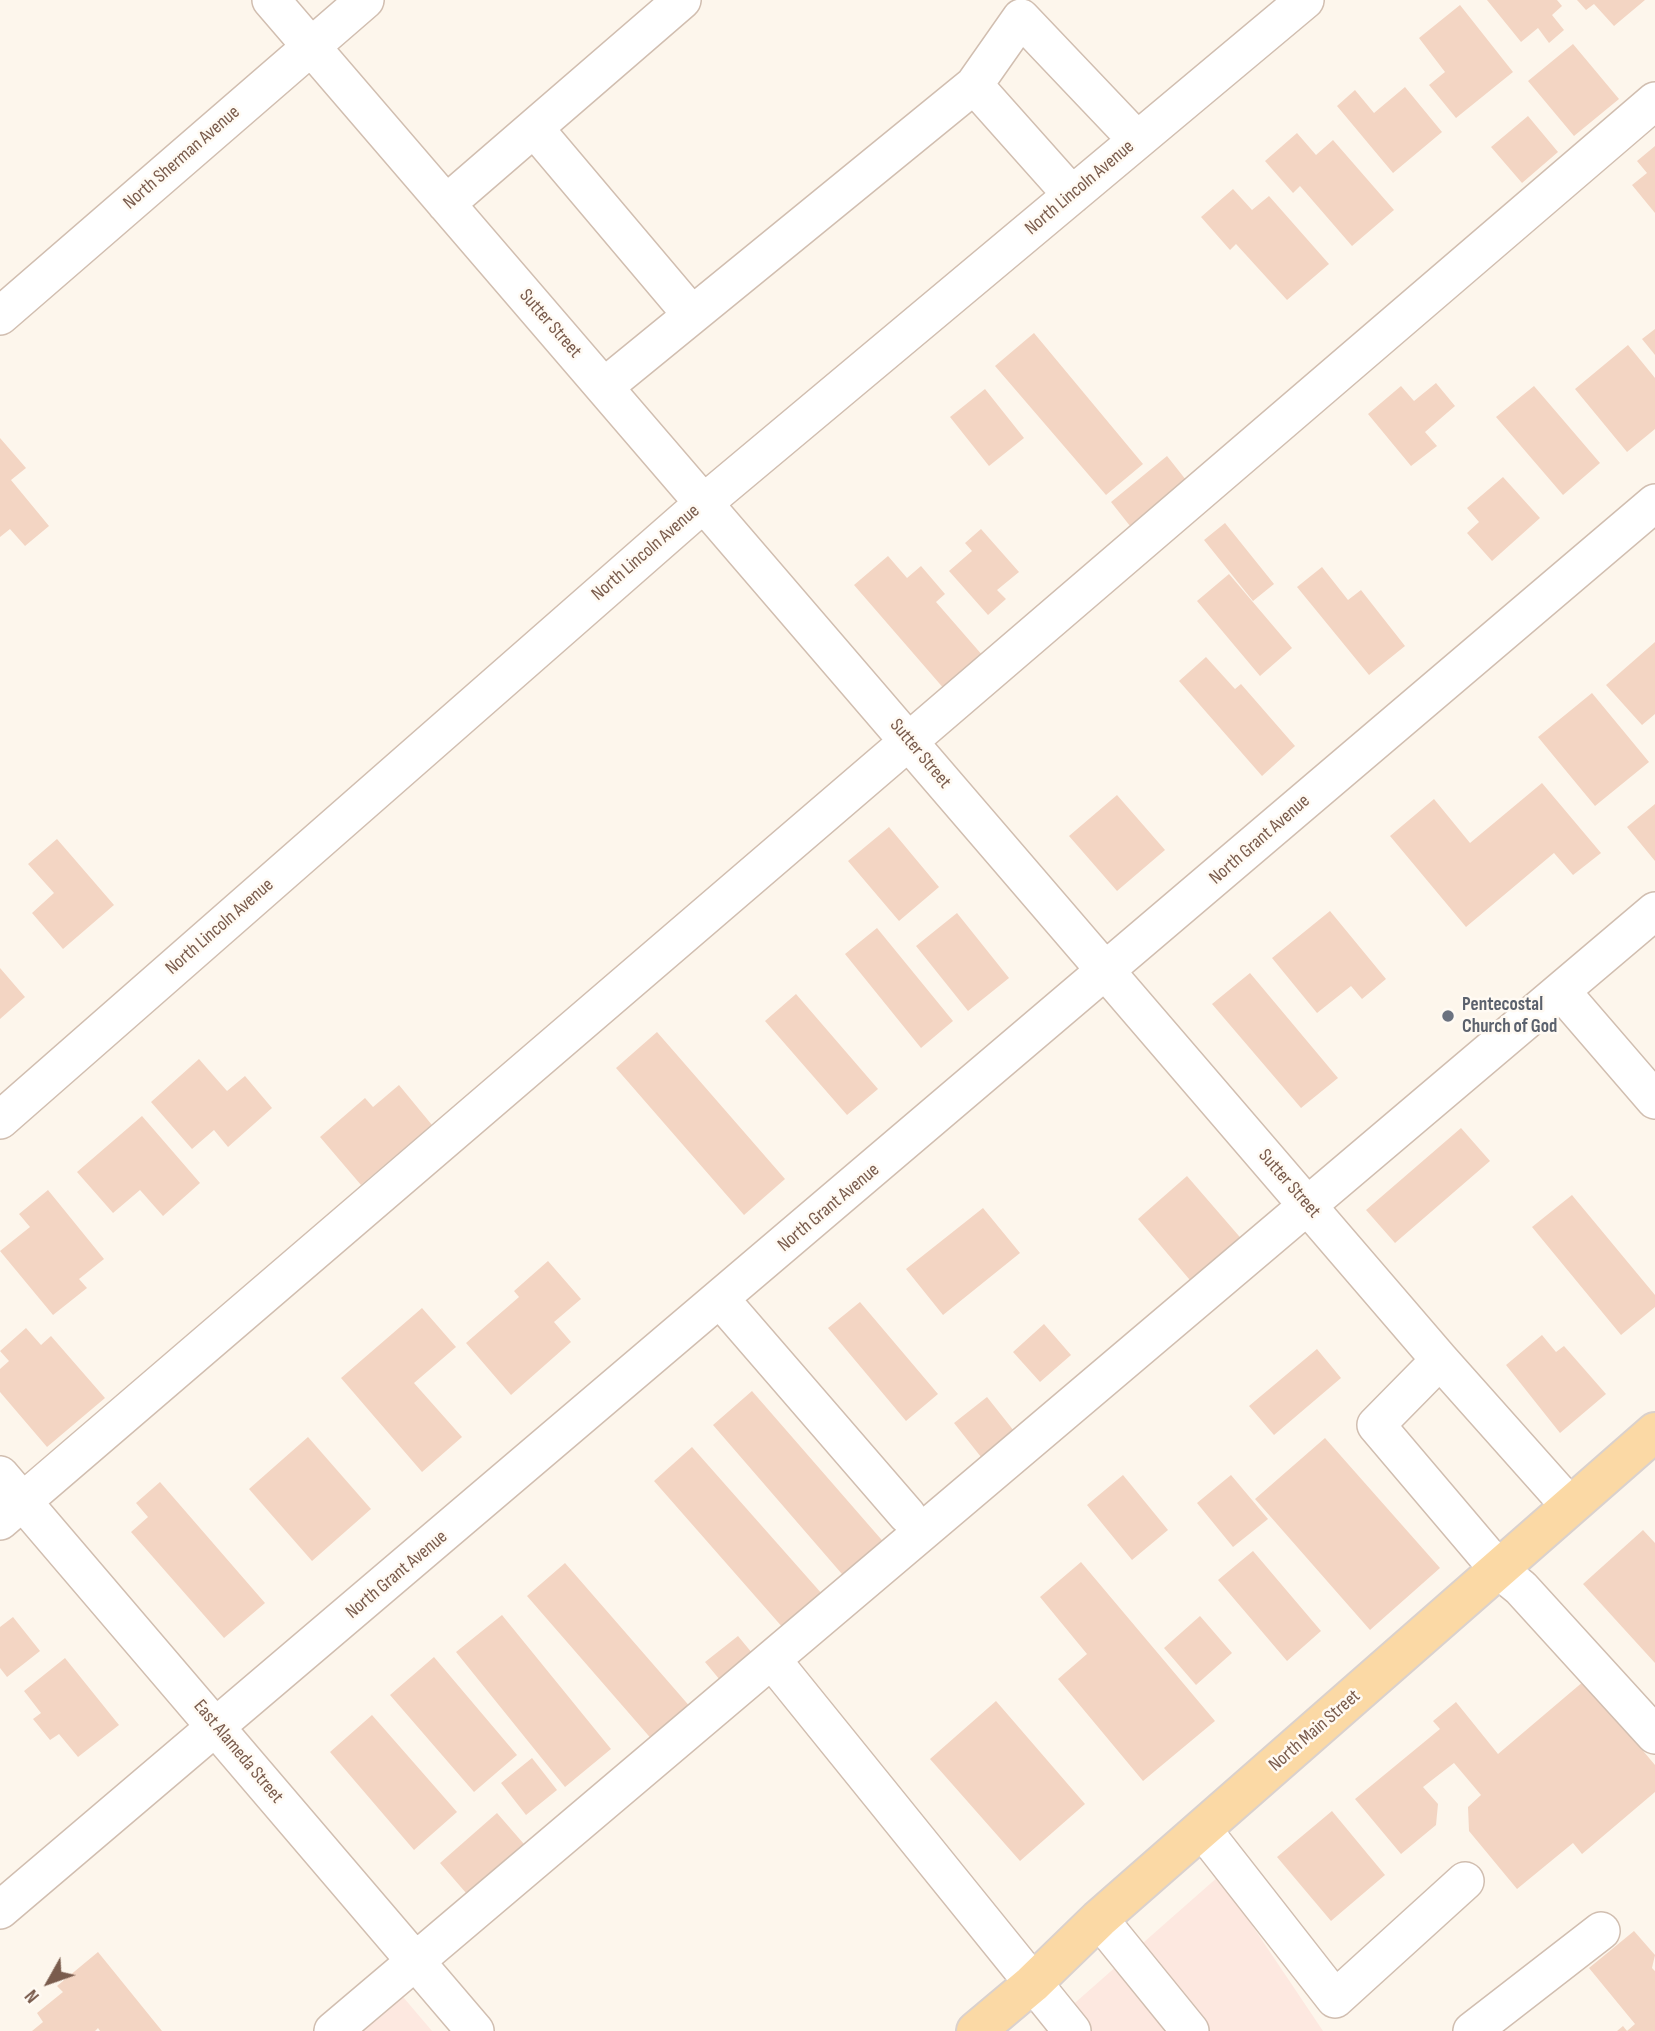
<!DOCTYPE html>
<style>
body{margin:0}
#map{position:relative;width:1655px;height:2031px;overflow:hidden;background:#fdf6ec;font-family:"Sofia Sans Condensed",sans-serif}
canvas{display:block}
.north{position:absolute;left:14px;top:1947px;width:70px;height:70px;-webkit-text-stroke:5px #fffaf3;paint-order:stroke;rotate:230deg;font-size:19px;font-weight:700;line-height:28px;text-align:center;color:#7a5c4d}
.north::after{content:'';display:block;margin:auto;width:24px;height:32px;background:#7a5c4d;clip-path:polygon(50% 0,100% 100%,50% 72%,0 100%)}
</style>
<div id="map">
<canvas width="1655" height="2031"></canvas>
<div class="north">N</div>
</div>
<script>
const c = document.querySelector('canvas').getContext('2d');
c.lineJoin = 'round';
function paint(path, color) { c.fillStyle = color; c.fill(path, 'evenodd'); }
function stroke(path, color, width, dash) { c.strokeStyle = color; c.lineWidth = width; c.lineCap = dash ? 'butt' : 'round'; c.setLineDash(dash || []); c.stroke(path); }
function write(font, color, halo, rows, align = 'center') {
  c.font = font + ' "Sofia Sans Condensed",sans-serif'; c.lineWidth = 5; c.setLineDash([]); c.textBaseline = 'middle'; c.strokeStyle = halo; c.fillStyle = color; for (const [text, x, y, turn = 0] of rows) {
    c.save(); c.translate(x, y); c.rotate((+turn || 0) * Math.PI / 180); c.textAlign = isNaN(turn) ? turn : align; if (halo) c.strokeText(text, 0, 0); c.fillText(text, 0, 0); c.restore();
  }
}
const commercial = new Path2D(`
 M1219,1876L1323,2031H1043Z
 M387,1978L432,2031H325Z`);
const building = new Path2D(`
 M1487,0H1557L1562,6L1552,15L1564,30L1549,43L1538,28L1521,42Z
 M1577,0H1645L1614,26L1594,4L1586,10Z
 M1460,5L1513,72L1456,118L1429,85L1445,72L1419,38Z
 M1573,44L1619,99L1574,136L1528,81Z
 M1405,87L1442,132L1393,173L1337,106L1355,90L1374,113Z
 M1528,116L1558,152L1522,183L1491,147Z
 M1297,133L1316,155L1333,140L1394,210L1352,246L1300,186L1293,193L1265,161Z
 M1655,146V213L1632,185L1647,173L1637,161Z
 M1233,189L1252,210L1269,196L1329,264L1287,300L1236,244L1230,250L1201,217Z
 M1655,329V355L1642,339Z
 M1034,333L1143,464L1106,495L995,366Z
 M1628,345L1655,378V429L1627,452L1575,389Z
 M1436,383L1455,406L1425,432L1437,446L1411,466L1368,414L1401,386L1414,401Z
 M1534,386L1600,463L1563,495L1496,417Z
 M985,389L1024,438L989,466L950,417Z
 M0,438L26,468L11,480L49,526L25,546L10,529L0,537Z
 M1167,456L1190,485L1134,531L1111,502Z
 M1503,477L1540,518L1492,561L1467,533L1479,522L1467,508Z
 M1225,523L1274,584L1253,601L1204,540Z
 M981,529L1019,572L997,590L1006,599L988,615L949,571L972,551L965,543Z
 M888,556L907,578L921,566L945,594L936,602L990,664L952,698L854,585Z
 M1322,567L1348,600L1361,590L1405,646L1369,675L1297,587Z
 M1229,574L1292,648L1260,676L1197,601Z
 M1655,642V714L1642,725L1606,685Z
 M1206,657L1235,689L1241,684L1295,746L1262,776L1179,681Z
 M1592,693L1649,762L1595,806L1538,737Z
 M1542,783L1601,853L1573,875L1554,853L1466,927L1390,836L1434,799L1470,843Z
 M1117,795L1165,850L1117,891L1069,836Z
 M1655,804V861L1627,827Z
 M889,827L939,887L899,921L848,861Z
 M57,839L114,905L63,949L32,913L54,893L28,864Z
 M1330,911L1386,979L1362,999L1351,986L1317,1013L1272,958Z
 M957,913L1009,978L968,1011L916,946Z
 M877,928L953,1021L921,1048L845,954Z
 M0,968L25,997L0,1019Z
 M1250,973L1338,1078L1301,1108L1212,1004Z
 M796,994L878,1089L847,1115L765,1021Z
 M657,1032L785,1179L744,1215L616,1068Z
 M199,1059L227,1091L245,1076L272,1108L228,1147L214,1130L192,1149L151,1102Z
 M399,1085L432,1125L361,1185L320,1137L365,1098L373,1107Z
 M142,1116L200,1183L163,1216L140,1190L113,1213L77,1172Z
 M1461,1128L1490,1161L1395,1243L1366,1210Z
 M1187,1176L1245,1243L1195,1286L1138,1219Z
 M48,1190L104,1259L79,1279L87,1288L53,1315L0,1251L30,1227L19,1214Z
 M1572,1195L1655,1295V1307L1621,1335L1532,1227Z
 M983,1208L1020,1253L943,1315L906,1269Z
 M548,1261L581,1299L554,1322L571,1342L511,1395L466,1343L519,1297L514,1291Z
 M860,1302L938,1394L906,1421L828,1328Z
 M422,1308L456,1347L414,1383L462,1437L422,1472L341,1378Z
 M1044,1324L1071,1355L1040,1382L1013,1352Z
 M26,1328L41,1345L51,1336L105,1398L47,1447L0,1392V1369L9,1361L0,1351Z
 M1542,1335L1556,1352L1564,1346L1606,1394L1560,1433L1506,1365Z
 M1317,1349L1341,1378L1274,1435L1249,1406Z
 M752,1391L887,1546L848,1581L713,1425Z
 M987,1397L1014,1431L981,1457L954,1423Z
 M308,1437L371,1509L312,1561L249,1489Z
 M1325,1438L1440,1568L1370,1630L1255,1499Z
 M692,1447L830,1603L791,1637L654,1481Z
 M1123,1475L1168,1530L1132,1560L1087,1505Z
 M1231,1475L1268,1519L1233,1547L1197,1503Z
 M160,1482L265,1603L224,1638L131,1532L148,1517L136,1503Z
 M1643,1530L1655,1543V1663L1583,1584Z
 M1253,1551L1321,1631L1287,1661L1218,1580Z
 M1081,1562L1215,1721L1143,1781L1058,1679L1087,1654L1040,1597Z
 M565,1563L699,1717L661,1750L527,1596Z
 M502,1615L611,1749L565,1787L456,1652Z
 M1200,1616L1232,1653L1196,1685L1164,1648Z
 M13,1617L40,1651L7,1677L0,1668V1627Z
 M738,1636L762,1665L730,1692L705,1662Z
 M434,1657L517,1755L474,1792L390,1695Z
 M65,1658L119,1725L78,1757L59,1734L50,1740L33,1719L41,1713L24,1691Z
 M1584,1681L1655,1765V1792L1582,1854L1573,1843L1517,1889L1469,1831L1468,1807L1481,1795L1454,1763L1423,1787L1438,1804L1436,1825L1401,1854L1355,1799L1440,1729L1433,1721L1456,1702L1498,1754Z
 M996,1701L1085,1804L1020,1861L930,1759Z
 M372,1715L457,1812L414,1850L330,1752Z
 M532,1758L557,1790L526,1815L501,1783Z
 M1332,1811L1385,1875L1331,1921L1277,1857Z
 M497,1813L530,1851L473,1901L440,1863Z
 M1634,1931L1655,1955L1652,1968L1655,1971V2031H1617L1623,2026L1627,2031L1635,2024L1589,1968Z
 M98,1952L162,2031H100L98,2028L95,2031H32L43,2022L37,2013L63,1992L57,1986Z`);
const minor = new Path2D(`
 M271,0L1440,1360L1570,1506
 M974,85L1021,18L1137,140
 M534,128L692,315
 M446,204L682,0
 M0,316L365,0
 M604,387L974,85L1072,195
 M1561,991L1655,1100
 M0,1120L705,502L1305,0
 M721,1300L907,1515
 M1440,1360L1376,1425L1499,1570L1521,1588L1655,1735
 M0,1475L475,2031
 M0,1521L1655,101
 M772,1660L1072,2031
 M1202,1829L1335,1999L1465,1881
 M0,1910L1655,503
 M1099,1919L1190,2031
 M333,2031L1655,911
 M1472,2031L1601,1931`);
const major = new Path2D(`
 M976,2031L1032,1984L1099,1919L1655,1432`);
const markers = [
 [1448,1016,7,"#6b7280"]
];
const streetNames = [
 ["North Sherman Avenue",182,158,-41],
 ["North Lincoln Avenue",1080,188,-40],
 ["Sutter Street",550,324,49],
 ["North Lincoln Avenue",646,553,-41],
 ["Sutter Street",920,754,50],
 ["North Grant Avenue",1260,840,-41],
 ["North Lincoln Avenue",220,927,-41],
 ["Sutter Street",1289,1184,49],
 ["North Grant Avenue",829,1208,-40],
 ["North Grant Avenue",397,1575,-40],
 ["North Main Street",1315,1731,-41],
 ["East Alameda Street",238,1752,50]
];
const worshipNames = [
 ["Pentecostal",1462,1005],
 ["Church of God",1462,1027]
];
paint(commercial, '#fde8e0');
paint(building, '#f3d5c3');
stroke(minor, '#d1beb0', 40);
stroke(major, '#dad1cd', 42);
stroke(minor, '#fff', 37);
stroke(major, '#fbd9a5', 38);
for (const [x, y, r, color] of markers) { const dot = new Path2D(); dot.arc(x, y, r, 0, 2 * Math.PI); c.fillStyle = color; c.fill(dot); stroke(dot, '#fffaf3', 2.5); }
write('19px', '#7a5c4d', '#fffaf3', streetNames);
write('bold 19px', '#5b616d', '#fffaf3', worshipNames, 'left');
</script>
